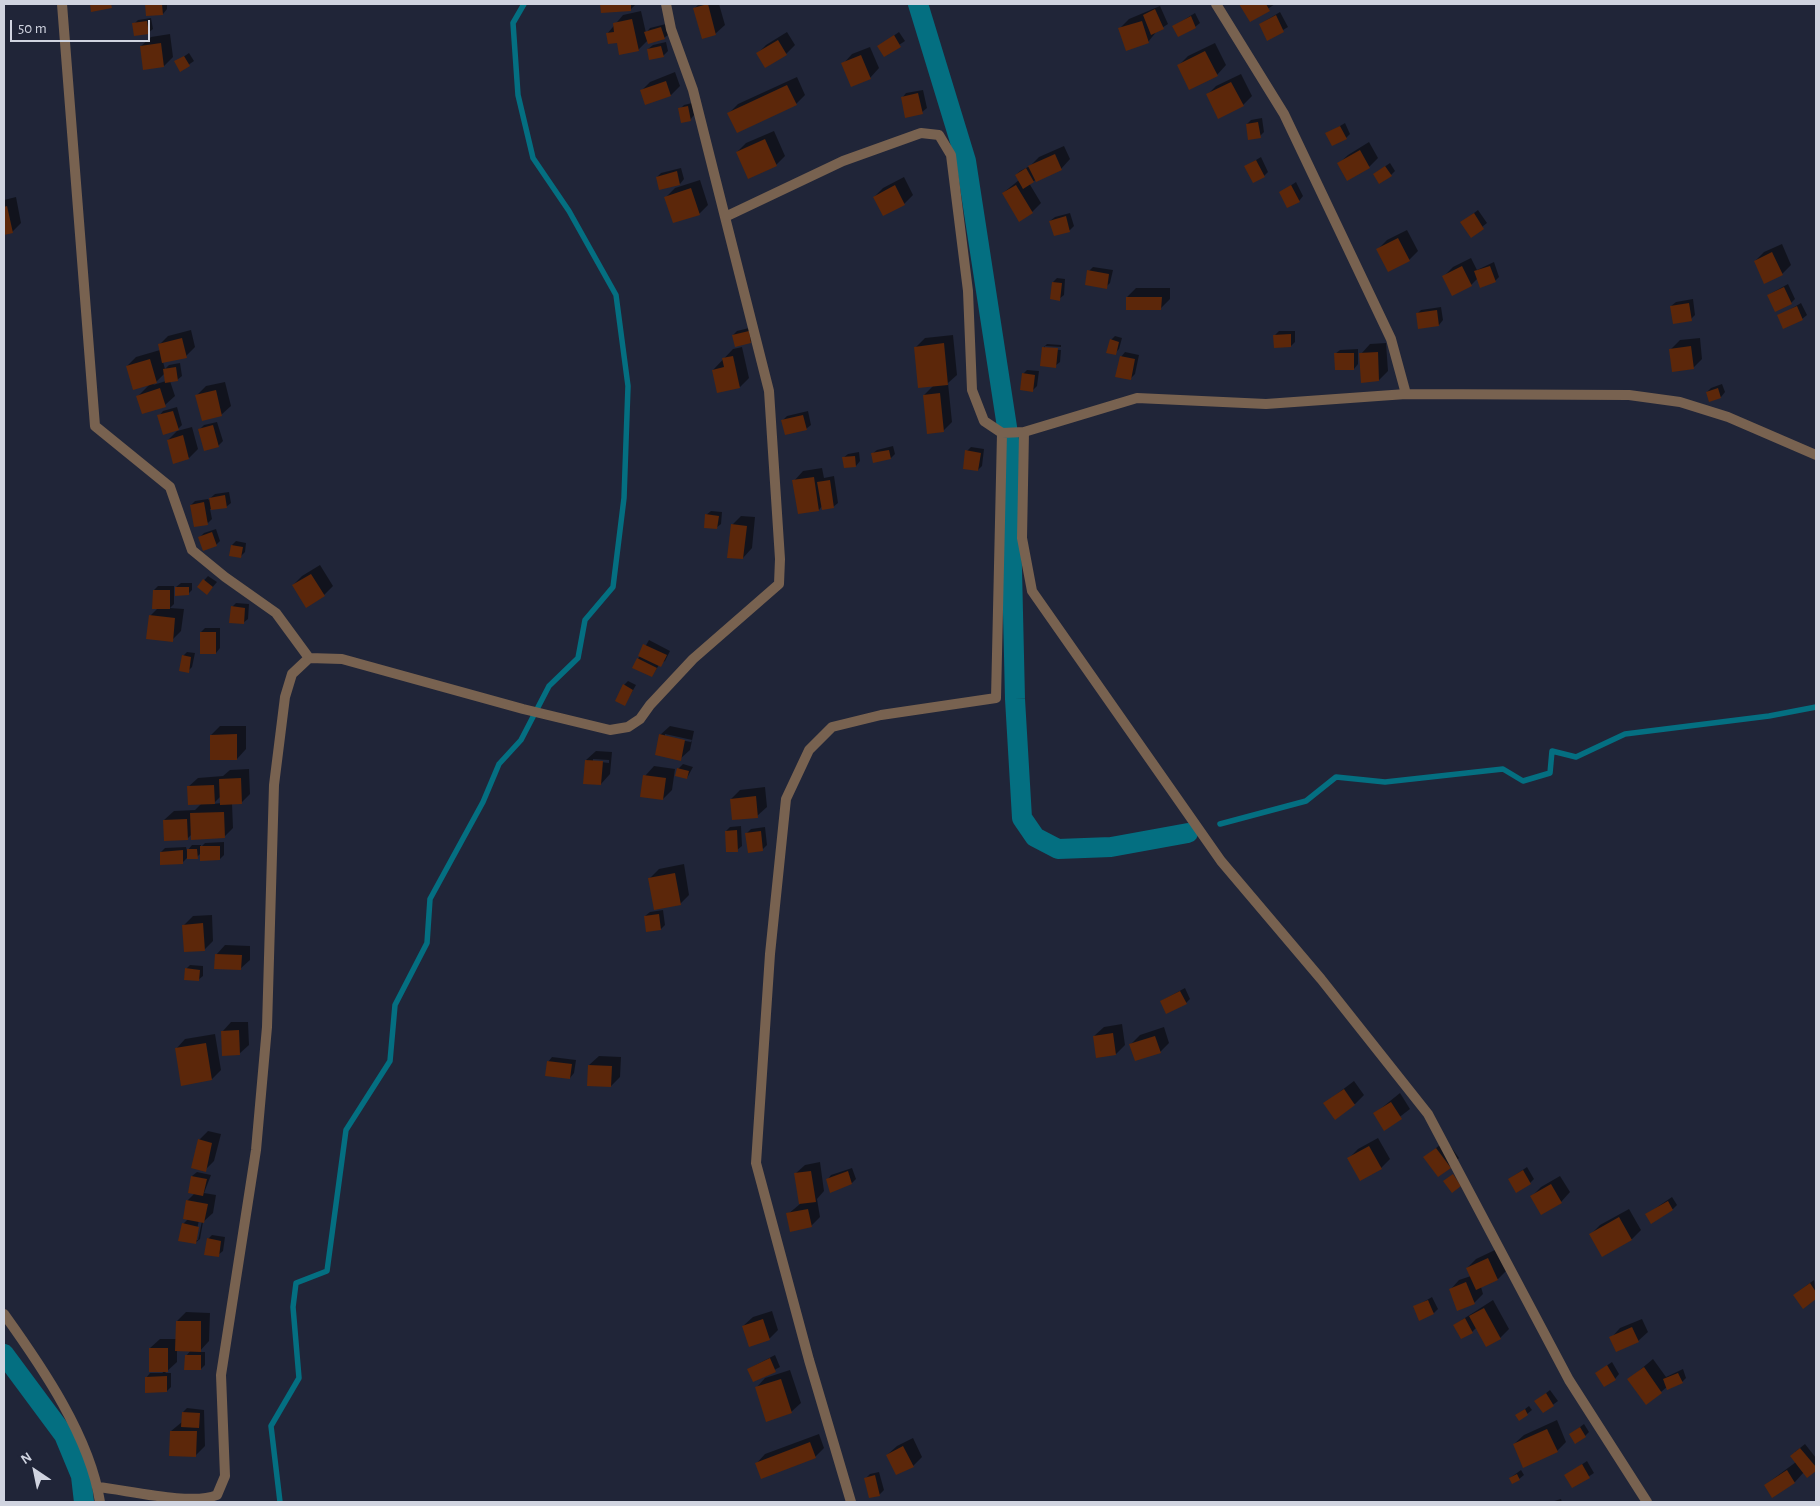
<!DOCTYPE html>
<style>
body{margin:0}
#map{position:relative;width:1820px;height:1506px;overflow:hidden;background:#202538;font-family:"Alegreya Sans",sans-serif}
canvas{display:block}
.frame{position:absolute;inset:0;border:5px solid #d0d4e0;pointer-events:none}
.north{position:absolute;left:10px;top:1446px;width:50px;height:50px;-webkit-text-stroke:4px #202538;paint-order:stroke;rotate:326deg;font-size:14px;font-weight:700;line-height:20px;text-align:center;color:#d0d4e0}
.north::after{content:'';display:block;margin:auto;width:18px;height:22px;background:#d0d4e0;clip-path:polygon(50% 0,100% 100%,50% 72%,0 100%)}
.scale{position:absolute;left:10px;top:20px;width:140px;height:22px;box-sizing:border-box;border:2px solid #d0d4e0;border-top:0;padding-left:6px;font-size:15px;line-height:18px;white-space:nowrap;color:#d0d4e0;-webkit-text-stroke:4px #202538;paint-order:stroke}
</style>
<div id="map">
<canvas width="1820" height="1506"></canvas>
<div class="frame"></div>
<div class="north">N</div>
<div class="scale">50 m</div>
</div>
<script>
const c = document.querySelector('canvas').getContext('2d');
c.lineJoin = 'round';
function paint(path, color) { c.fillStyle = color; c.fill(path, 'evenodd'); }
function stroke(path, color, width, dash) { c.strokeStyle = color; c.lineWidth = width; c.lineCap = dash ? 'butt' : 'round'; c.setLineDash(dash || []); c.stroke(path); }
const shadow = new Path2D(`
 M147,4H167V9L163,14Z
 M601,4H636L631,9L602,12Z
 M699,4H719L725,25L715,34L695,8Z
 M1241,4H1275L1250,21Z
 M1160,6L1168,24L1157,31L1148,42L1120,28L1129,19Z
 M641,11L646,33L650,28L666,24L669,34L664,38L648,40L638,50L618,41L607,34L623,15Z
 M1280,12L1288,27L1268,39L1260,24Z
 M1195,13L1200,23L1195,27L1174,26Z
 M151,18L153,29L148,33L134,24L138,20Z
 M787,32L795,45L786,54H757L766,45Z
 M899,32L905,41L884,55L879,46Z
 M170,34L173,57L164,66L141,46L151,37Z
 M666,42L668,51L663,56L648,49L653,45Z
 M1215,43L1226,65L1217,75L1179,65L1188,56Z
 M870,47L879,68L870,78L843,64L852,54Z
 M189,53L194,61L181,70L176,62Z
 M675,72L680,86L671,95L646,104L641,91L650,82Z
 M1241,74L1252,96L1243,105L1207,95L1216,86Z
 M797,77L805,95L796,104L729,113L738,104Z
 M923,90L927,108L922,112L902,98L906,93Z
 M692,103L694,115L690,120L680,109L684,105Z
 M1262,118L1264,132L1260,136L1247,124L1251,120Z
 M1345,123L1350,134L1346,138L1327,134Z
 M774,131L785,156L776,165L737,152L746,143Z
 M1369,142L1378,158L1369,167L1338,164L1348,155Z
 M1064,146L1070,159L1061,169L1029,183L1041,203L1032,212L1003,193L1019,180L1016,175L1020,171L1030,166L1039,157Z
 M1261,157L1268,172L1264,176L1246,166Z
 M1390,163L1395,171L1391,175L1374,174Z
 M681,168L684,179L680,184L657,177L661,173Z
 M904,177L913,195L904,204L874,197L883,188Z
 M700,180L708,205L699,214L666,197L675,188Z
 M1296,182L1303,196L1299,201L1281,192Z
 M16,197L21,223L12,232L4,234V200Z
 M1478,210L1487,223L1471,236L1462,222Z
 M1070,213L1074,226L1070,230L1055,235L1050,221L1055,217Z
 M1407,230L1418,251L1409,260L1378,249L1387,240Z
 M1782,244L1791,265L1782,274L1755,261L1764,252Z
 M1471,258L1477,270L1494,262L1499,277L1495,281L1478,278L1471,285L1444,276L1453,267Z
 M1093,267L1113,270L1110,283L1106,287L1089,271Z
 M1057,278L1065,279L1064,295L1059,299L1053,282Z
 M1788,284L1795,299L1791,303L1768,295Z
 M1136,288H1170V299L1161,308L1127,297Z
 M1693,299L1695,315L1691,319L1671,306L1676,302Z
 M1801,303L1807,315L1802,319L1779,316Z
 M1441,307L1443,320L1439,325L1419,327L1417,314L1421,310Z
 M753,327L755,337L751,342L736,345L733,335L737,331Z
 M191,330L195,347L186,356L163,362L165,369L169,365L180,363L182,376L177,380L170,381L175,396L165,405L138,396L150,384L127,366L136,357L160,350L159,345L168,336ZM165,373L166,381L153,385Z
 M1279,331H1295V342L1291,346L1275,335Z
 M953,335L957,375L948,383L952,422L943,431L924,395L934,385L916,347L925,338Z
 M1115,336L1122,338L1119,349L1115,353L1111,340Z
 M1700,338L1702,359L1693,368L1671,349L1680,340Z
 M1386,343L1388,371L1379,380L1361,354L1370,344Z
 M1047,344L1061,345V347L1045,346V349L1061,350L1060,362L1055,366L1043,348Z
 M742,347L749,378L740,387L713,370L733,349Z
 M1358,349V364L1354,369L1335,354L1340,350Z
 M1125,352L1139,355L1135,374L1130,379L1121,357Z
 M1027,370L1039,371L1037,386L1033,390L1023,374Z
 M225,382L231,406L221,415L197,395L206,386Z
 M1722,384L1725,392L1721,397L1710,400L1707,392L1711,388Z
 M177,407L182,425L178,429L159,416L163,411Z
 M808,411L811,425L806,429L783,420L787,416Z
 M217,422L223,441L218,446L200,429L204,425Z
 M192,427L198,449L189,458L168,440L177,431Z
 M893,446L895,454L891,458L872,454L877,450Z
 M971,447L984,449L982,466L978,470L967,451Z
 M859,452L860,461L856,466L843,458L848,454Z
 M822,468L824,478L834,476L838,503L833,507L822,506L819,510L794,481L803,471Z
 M229,492L231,503L226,507L210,509L212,519L208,523L191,505L195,501L208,499V500L215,494Z
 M711,511L722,512L721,524L716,528L706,515Z
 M741,516L755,517L752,548L743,558L732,525Z
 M216,529L220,541L216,545L200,537L204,533Z
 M236,541L246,543L245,552L241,556L232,545Z
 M320,565L333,586L324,595L293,585L302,576Z
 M208,576L217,582L211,589L198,587Z
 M181,583H192V590L188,594L176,587Z
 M158,586H174V604L170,608L184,609L181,631L172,640L150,616L158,608L154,590Z
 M236,603L249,604L248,619L243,623L232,607Z
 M205,628H220V648L216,653L201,632Z
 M649,640L670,651L665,661L659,665L652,676L638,659Z
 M187,652L195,653L192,667L188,671L183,656Z
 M628,681L636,685L625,704L624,685Z
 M220,726H246V749L237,759L211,735Z
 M670,726L694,731L690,750L680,759L660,735ZM665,734L692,740L691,742L665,737Z
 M596,751L612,752L610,774L601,784L586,760ZM593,759L609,760V763L593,761Z
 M683,764L693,767L687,778L678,769Z
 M654,766L675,769L672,790L663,799L645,776Z
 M249,769L250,794L241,803H232L233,828L224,837L192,834L187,839L164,820L174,811L195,810L202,803L188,787L198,778L223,776L230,770ZM221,796V803L213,804Z
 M765,787L767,807L757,816L731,799L740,790Z
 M741,826L742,846L737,850L726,831L730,827Z
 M765,827L767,845L763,849L747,833L751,829Z
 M224,842V855L220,859L201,853L197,857L187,858L183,862L161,852L165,848L186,847L187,851L192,845H201V847L205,843Z
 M684,864L689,895L680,904L650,878L659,869Z
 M663,910L665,925L661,929L645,916L650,912Z
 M212,915L213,941L204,950L184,925L193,916Z
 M225,945L250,946V960L240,969L216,955Z
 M190,965L203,966V976L198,980L186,969Z
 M1185,988L1190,999L1186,1003L1161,1001Z
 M231,1022H248L249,1045L239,1054L222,1032Z
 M1122,1024L1125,1045L1116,1054L1097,1057L1094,1036L1104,1027Z
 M1164,1027L1169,1043L1160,1052L1131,1044L1140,1035Z
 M215,1034L221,1070L212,1079L176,1049L185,1039Z
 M599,1056L621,1057L620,1077L611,1086L589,1065Z
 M552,1057L576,1060L574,1073L570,1078L548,1062Z
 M1354,1081L1364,1095L1355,1104L1325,1103Z
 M1400,1093L1410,1109L1384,1129L1374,1114Z
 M208,1131L221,1134L214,1161L205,1170L199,1140Z
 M1378,1138L1390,1159L1381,1168L1349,1158L1358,1149Z
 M1446,1140L1459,1158L1450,1167L1425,1157Z
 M820,1162L824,1191L817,1199L820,1217L811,1226L788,1214L800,1204L795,1174L805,1165Z
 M1527,1167L1534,1179L1530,1183L1509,1179Z
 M852,1168L856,1179L852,1183L827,1180L831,1175Z
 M197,1172L211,1175L204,1193L216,1195L213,1213L203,1222L200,1239L195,1243L183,1224L188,1219L187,1201L195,1193L192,1176ZM199,1220L202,1221L198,1240H195Z
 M1560,1176L1570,1192L1561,1202L1532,1196L1541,1187Z
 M1672,1197L1677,1205L1673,1209L1647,1214Z
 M1629,1209L1641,1230L1632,1239L1603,1256L1591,1234L1600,1225Z
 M212,1235L225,1237L223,1251L218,1255L208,1239Z
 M1497,1249L1507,1270L1498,1279L1481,1287L1483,1294L1474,1303L1450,1290L1459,1280L1471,1276L1467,1268L1476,1259Z
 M1814,1280L1816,1298L1803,1307L1799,1291Z
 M1432,1297L1438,1309L1434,1313L1415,1307Z
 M1493,1300L1509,1329L1500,1338L1476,1328L1472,1332L1454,1325Z
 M772,1311L778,1330L769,1339L743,1326L753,1317Z
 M186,1312L210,1313L209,1341L199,1352H205V1365L201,1369L186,1356L191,1350H177V1362L165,1373H171V1387L167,1391L146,1378L150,1373H163L150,1348L160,1339H176L177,1321Z
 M1642,1319L1648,1332L1638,1341L1611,1338L1620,1328Z
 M775,1355L780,1367L753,1381L748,1369Z
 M1653,1359L1666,1377L1683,1369L1686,1378L1682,1382L1667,1387L1646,1404L1629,1379Z
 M1612,1362L1619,1374L1615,1379L1596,1373Z
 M790,1370L801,1403L791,1412L756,1388L765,1378Z
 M1550,1390L1558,1401L1543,1412L1536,1401Z
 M1529,1406L1532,1410L1527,1414L1517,1415Z
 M187,1408L204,1410L205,1446L195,1456L171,1431L182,1422L183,1412Z
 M1557,1420L1566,1442L1557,1451L1514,1444L1524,1435Z
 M1584,1424L1589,1432L1585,1436L1571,1434Z
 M819,1434L824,1448L815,1457L756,1464L765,1454Z
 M913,1438L922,1457L913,1466L887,1455L897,1446Z
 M1805,1444L1816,1458V1469L1807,1476L1804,1472L1795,1482L1772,1496L1765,1485L1796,1462L1795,1452Z
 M1587,1461L1594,1473L1573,1487L1566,1475Z
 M1521,1470L1524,1475L1519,1479L1510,1478Z
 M879,1472L884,1490L879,1495L866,1478L870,1474Z
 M1561,1499L1562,1502H1551Z`);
const stream = new Path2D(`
 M1220,824L1306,801L1336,777L1385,782L1503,769L1523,781L1550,773L1552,751L1576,757L1625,734L1769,716L1816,707
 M280,1502L271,1426L299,1378L293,1307L296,1283L327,1271L346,1130L390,1061L395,1005L427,943L430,899L483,802L499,764L521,740L549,686L578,658L585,620L613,587L624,498L628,386L616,295L569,211L533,158L518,95L513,23L524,4`);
const canal = new Path2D(`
 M918,4L966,161L1009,440L1015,699L1022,818L1035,837L1058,849L1111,847L1188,833
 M4,1354L64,1435L81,1476L84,1502`);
const building = new Path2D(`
 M90,4H111L112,8L91,12Z
 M145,4H162L163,15L146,16Z
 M600,4H631V11L601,13Z
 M708,4L716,35L702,39L693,8Z
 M1239,4H1266L1270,11L1250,22Z
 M1155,9L1164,29L1151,35L1143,15Z
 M1276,15L1284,32L1267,41L1259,24Z
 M1191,16L1196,28L1178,37L1172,26Z
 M632,19L639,51L619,55L617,43L608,44L606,33L614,32L613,23Z
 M147,21L149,34L134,36L132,23Z
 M1142,21L1149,43L1126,51L1118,28Z
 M661,27L665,39L648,44L644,32Z
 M894,35L901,47L884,57L877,46Z
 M778,40L787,55L765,68L756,53Z
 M161,43L164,67L143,70L140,46Z
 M661,46L664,57L649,60L647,49Z
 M1205,51L1218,76L1189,90L1177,65Z
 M861,55L871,79L851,87L841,63Z
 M184,56L190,66L180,72L174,61Z
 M666,81L671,96L645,105L640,90Z
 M1231,82L1244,106L1218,119L1206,94Z
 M787,85L797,105L737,133L727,113Z
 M918,93L923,114L905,118L901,97Z
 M688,106L691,121L681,123L678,108Z
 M1258,122L1261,138L1248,140L1246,124Z
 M1340,126L1347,139L1332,146L1325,133Z
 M765,139L777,166L748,179L736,152Z
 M1360,150L1370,168L1347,181L1337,163Z
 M1055,154L1062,170L1036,182L1028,166Z
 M1256,160L1265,177L1253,183L1244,166Z
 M1385,166L1392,176L1379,184L1373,174Z
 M1026,168L1034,182L1023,189L1015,175Z
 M677,171L680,185L659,190L656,177Z
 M895,185L905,205L883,216L873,197Z
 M1016,185L1033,213L1019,222L1002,193Z
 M1291,185L1300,202L1287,208L1279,192Z
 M691,188L700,215L673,223L664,197Z
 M7,206L13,233L4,235V207Z
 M1474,213L1484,229L1471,238L1460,222Z
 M1066,216L1070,232L1054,236L1049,221Z
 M1398,238L1410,261L1388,272L1376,249Z
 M1772,252L1783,275L1764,284L1754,261Z
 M1462,266L1472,286L1452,296L1442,276Z
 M1490,266L1496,282L1480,288L1474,271Z
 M1087,270L1109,274L1107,289L1085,285Z
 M1052,282L1062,283L1060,301L1050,299Z
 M1784,287L1792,304L1775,312L1767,295Z
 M1126,297H1162L1161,310H1126Z
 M1689,303L1692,321L1673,324L1670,306Z
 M1797,306L1803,320L1783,329L1777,315Z
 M1437,310L1439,326L1418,329L1416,313Z
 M749,331L751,343L735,347L732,335Z
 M1291,334V347L1274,348L1273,335Z
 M182,338L187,358L162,363L158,344Z
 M1110,339L1119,342L1116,355L1106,353Z
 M944,343L948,385L918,388L914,347Z
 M1691,346L1694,369L1672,372L1669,349Z
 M1042,347L1058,348L1056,368L1040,366Z
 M1378,352L1379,381L1361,383L1359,353Z
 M1334,353H1354V370H1335Z
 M733,356L740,388L717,393L712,370L724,367L722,358Z
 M1120,356L1135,359L1131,380L1115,377Z
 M150,359L157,383L133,390L126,366Z
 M176,367L178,381L165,383L163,369Z
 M1022,373L1035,375L1033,392L1020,390Z
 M160,388L166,407L142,414L136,396Z
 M1718,388L1721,398L1709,402L1706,392Z
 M216,390L222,416L202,421L195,395Z
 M940,393L944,432L927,434L923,395Z
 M173,411L179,430L163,435L157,415Z
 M803,415L807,430L785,435L781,420Z
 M213,425L219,447L204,451L198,429Z
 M183,435L189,459L173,464L167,440Z
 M889,450L891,459L873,463L871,453Z
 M965,450L981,453L978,471L963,469Z
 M855,456L856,467L844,468L842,457Z
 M814,477L819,511L798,514L792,480Z
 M830,480L834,508L822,510L817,482Z
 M225,495L227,508L211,510L209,498Z
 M204,502L208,525L194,527L190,505Z
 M705,514L719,516L717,529L704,528Z
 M731,524L747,526L743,559L727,558Z
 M212,532L217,546L203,551L198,537Z
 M231,545L243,547L241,558L229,556Z
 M311,574L325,596L306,608L292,585Z
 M203,579L213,587L207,595L197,587Z
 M175,587H189V595L175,596Z
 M153,590H170V609H152Z
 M231,606L245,608L244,624L229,623Z
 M149,615L175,618L173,642L146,639Z
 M200,632H216V654H200Z
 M643,644L667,655L661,667L638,656Z
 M182,655L191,657L189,673L179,671Z
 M637,658L657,668L652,677L632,668Z
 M623,684L633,690L625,706L615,701Z
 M237,734V760H210V735Z
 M659,734L685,740L681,761L655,755Z
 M585,760L603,761L601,785L583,784Z
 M677,768L689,771L687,779L675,776Z
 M643,775L666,778L663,800L640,797Z
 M241,778L242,804L220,805L219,779Z
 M214,785L215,804L188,805L187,786Z
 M756,796L758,818L732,820L730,799Z
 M224,812L225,838L191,840L190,813Z
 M187,819L188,840L164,841L163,820Z
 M737,830L738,852H726L725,831Z
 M761,831L763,851L748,853L745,833Z
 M200,846H220V860L200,861Z
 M187,849H197L198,859H187Z
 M183,850V864L160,865V852Z
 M675,873L681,905L654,910L648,878Z
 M659,914L661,930L646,932L644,916Z
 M203,923L205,951L184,952L182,925Z
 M215,954L242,955L241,970L214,969Z
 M185,968L200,970L199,981L184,980Z
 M1180,991L1187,1004L1166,1014L1160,1001Z
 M239,1030L240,1055L222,1056L221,1031Z
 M1113,1033L1116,1055L1096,1058L1093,1036Z
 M1155,1036L1161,1053L1135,1061L1129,1044Z
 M206,1043L212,1080L181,1086L175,1048Z
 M547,1061L572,1064L570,1079L545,1076Z
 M588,1065L612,1066L611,1087L587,1086Z
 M1344,1089L1355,1105L1335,1120L1323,1103Z
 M1391,1102L1402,1119L1384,1131L1373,1113Z
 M198,1139L212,1143L206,1172L191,1168Z
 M1369,1146L1382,1169L1360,1181L1347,1158Z
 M1436,1148L1451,1168L1438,1177L1423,1157Z
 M1523,1170L1531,1184L1516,1193L1508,1179Z
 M811,1171L816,1202L799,1204L794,1173Z
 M848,1171L852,1184L830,1193L826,1179Z
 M1453,1174L1461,1186L1452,1193L1443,1181Z
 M191,1176L207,1179L203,1196L188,1193Z
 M1551,1184L1562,1203L1541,1215L1530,1196Z
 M186,1200L208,1204L204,1223L183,1219Z
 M1668,1201L1673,1210L1651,1224L1645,1214Z
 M808,1209L812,1227L790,1232L786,1213Z
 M1619,1217L1632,1240L1602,1257L1589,1234Z
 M182,1223L199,1227L196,1244L178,1241Z
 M207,1238L221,1241L219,1257L204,1255Z
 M1488,1258L1498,1280L1476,1290L1466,1268Z
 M1466,1282L1475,1304L1457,1311L1449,1289Z
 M1810,1283L1816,1292V1299L1803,1309L1793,1295Z
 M1428,1300L1434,1314L1419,1321L1413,1306Z
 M1484,1308L1501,1339L1486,1347L1469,1316Z
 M1465,1318L1473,1333L1461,1339L1453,1325Z
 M763,1319L770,1340L749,1347L742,1326Z
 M176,1321H201V1352L175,1351Z
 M1632,1327L1639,1342L1616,1352L1609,1337Z
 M149,1348H168V1372H149Z
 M185,1355H201V1370H184Z
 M770,1358L776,1372L753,1382L747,1369Z
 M1607,1365L1616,1380L1604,1387L1595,1373Z
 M1644,1367L1662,1393L1646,1405L1627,1379Z
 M1678,1373L1683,1383L1667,1390L1663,1379Z
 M167,1376V1392L145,1393V1377Z
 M781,1379L792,1413L766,1422L755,1387Z
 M1546,1393L1554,1406L1543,1413L1534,1401Z
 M1525,1409L1528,1415L1519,1421L1515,1415Z
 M182,1412L200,1413L199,1428L181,1427Z
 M1580,1427L1586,1437L1575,1444L1569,1434Z
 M1547,1429L1558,1452L1523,1468L1513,1444Z
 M170,1431H197L196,1457L169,1456Z
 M810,1442L816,1458L761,1479L755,1463Z
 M903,1446L914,1467L896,1475L886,1455Z
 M1800,1448L1816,1467V1471L1807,1478L1790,1456Z
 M1582,1464L1590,1478L1572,1488L1564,1475Z
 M1787,1470L1795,1483L1772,1498L1764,1485Z
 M1517,1474L1520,1480L1512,1484L1509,1478Z
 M875,1475L880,1496L869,1498L864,1478Z`);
const minor = new Path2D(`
 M62,4L95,426L170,487L192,550L225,577L276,613L309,658
 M666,4L671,29L693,90L725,217L843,161L921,133L939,135L951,155L968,291L972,390L984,421L1002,433L1024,432
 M1216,4L1284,114L1391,339L1406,394L1266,404L1137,398L1024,432L1022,538L1032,591L1221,861L1321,979L1428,1114L1569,1380L1647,1502
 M1406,394L1629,395L1680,402L1728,417L1816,455
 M4,1314C42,1367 90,1437 100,1502
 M98,1487C127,1490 192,1506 217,1495L225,1476L221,1375L256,1150L267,1027L274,785L285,697L292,674L309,658L342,659L523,709L610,730L628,727L640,719L650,705L693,659L779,584L780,559L769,391L725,217
 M851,1502L809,1360L756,1163L770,954L786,799L809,750L832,727L881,715L996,698L1002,433`);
paint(shadow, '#0007');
stroke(stream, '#046f81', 5.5);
stroke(canal, '#046f81', 20);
paint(building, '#5c270a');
stroke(minor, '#786250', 10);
</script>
